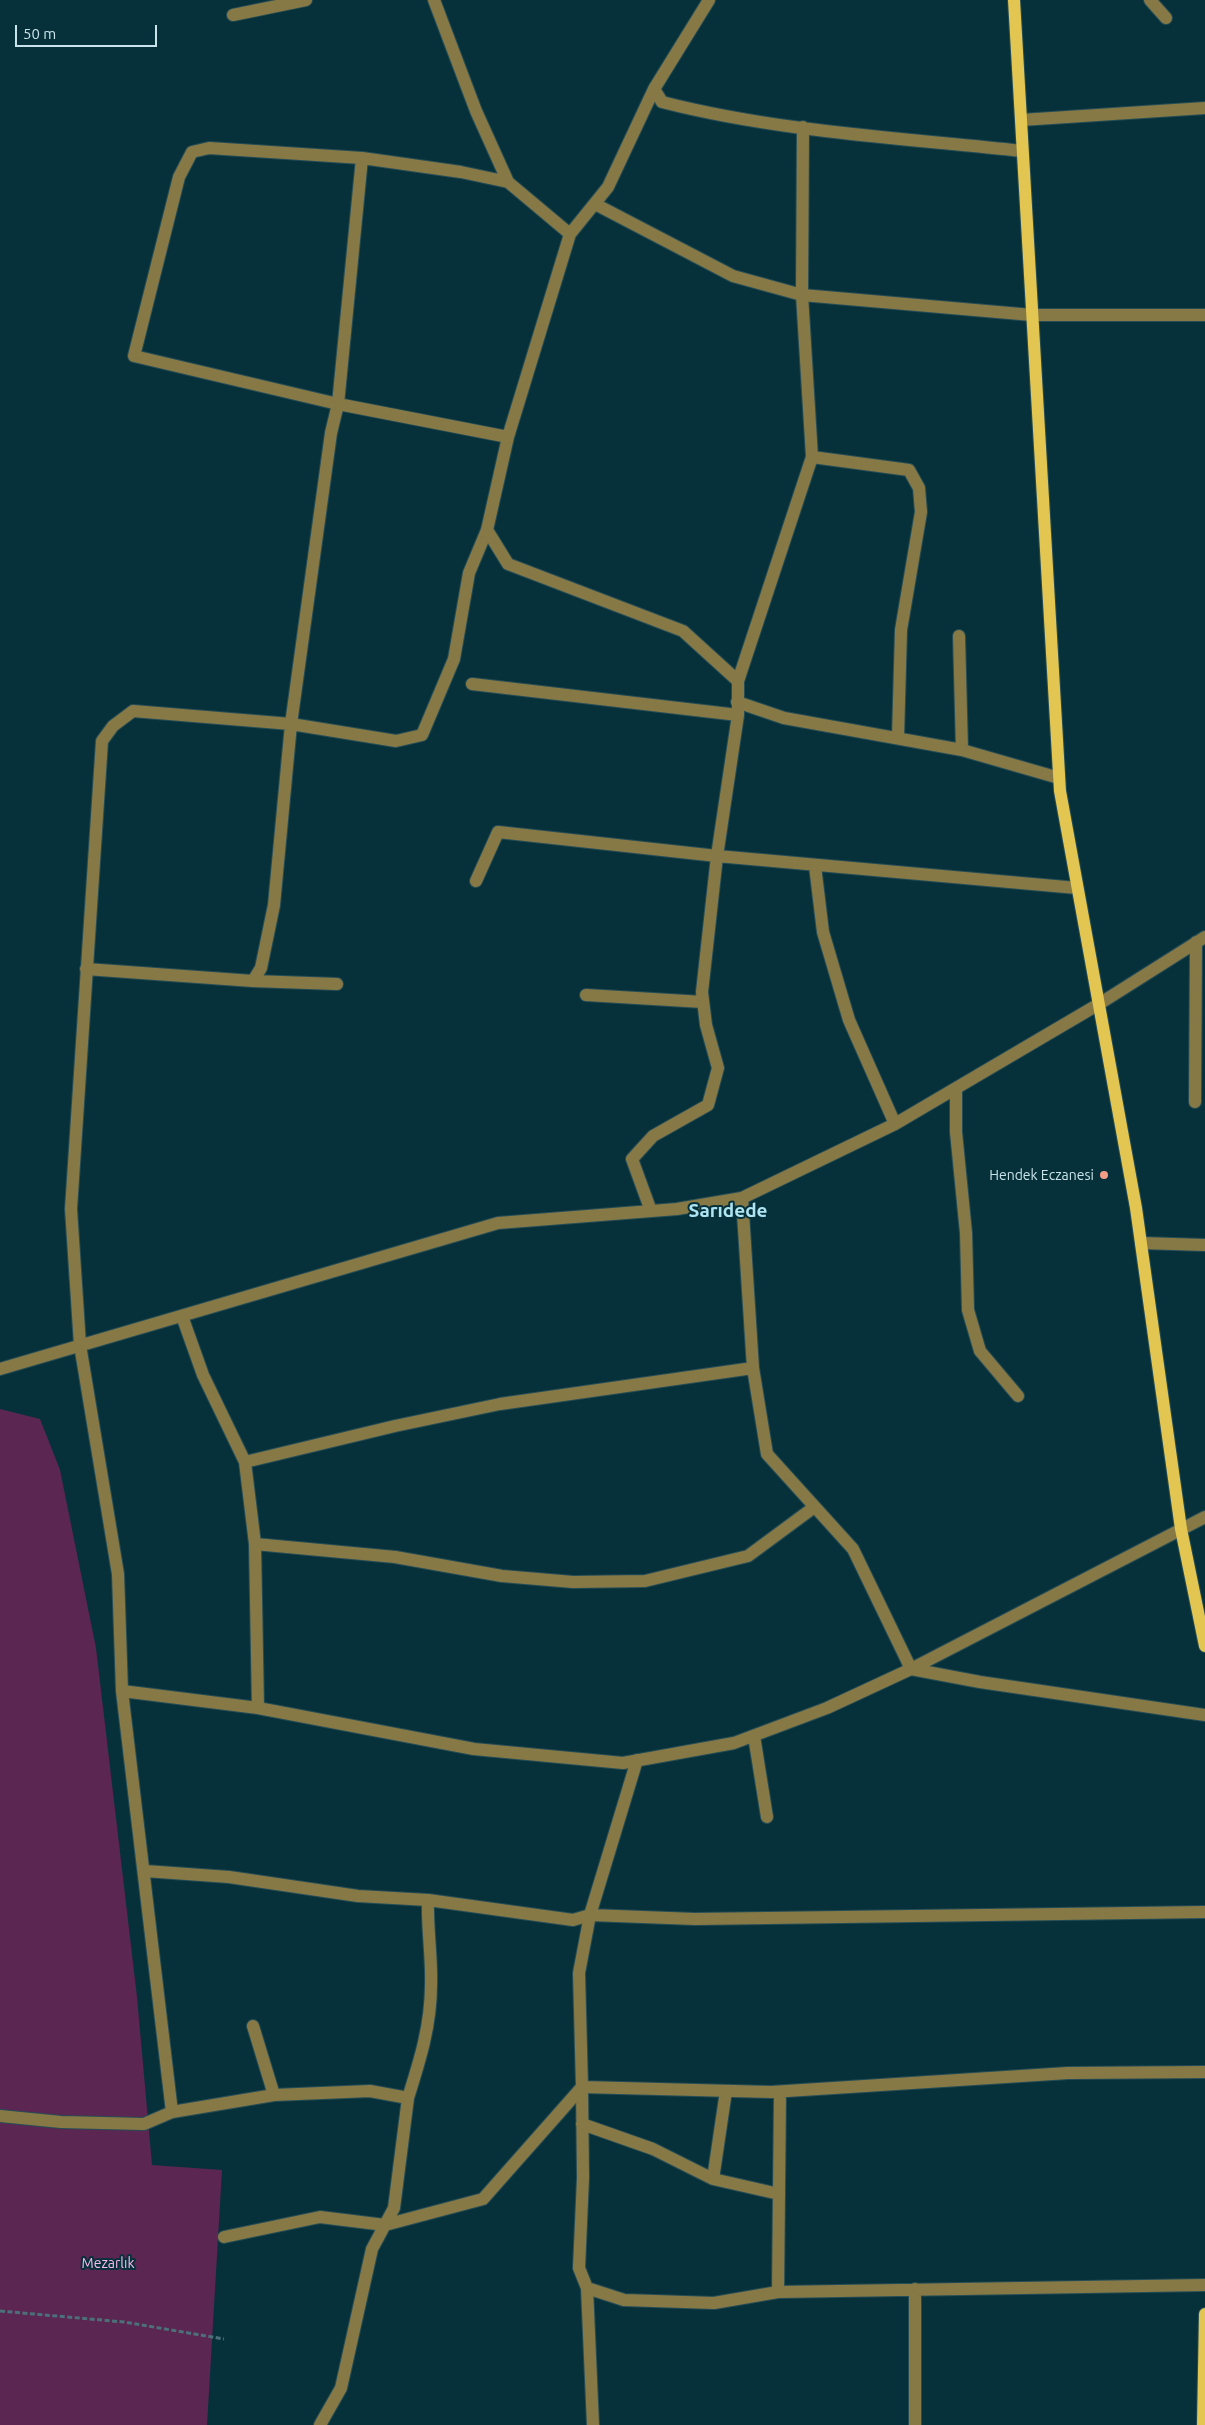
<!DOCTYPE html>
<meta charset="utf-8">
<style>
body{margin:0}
#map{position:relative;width:1205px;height:2425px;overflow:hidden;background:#07313a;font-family:Ubuntu,sans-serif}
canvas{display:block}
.scale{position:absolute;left:15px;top:25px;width:142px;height:22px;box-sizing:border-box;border:2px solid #c9e3ea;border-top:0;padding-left:6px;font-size:15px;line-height:18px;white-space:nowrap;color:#c9e3ea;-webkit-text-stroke:4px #07313a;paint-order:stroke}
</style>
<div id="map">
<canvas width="1205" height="2425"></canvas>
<div class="scale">50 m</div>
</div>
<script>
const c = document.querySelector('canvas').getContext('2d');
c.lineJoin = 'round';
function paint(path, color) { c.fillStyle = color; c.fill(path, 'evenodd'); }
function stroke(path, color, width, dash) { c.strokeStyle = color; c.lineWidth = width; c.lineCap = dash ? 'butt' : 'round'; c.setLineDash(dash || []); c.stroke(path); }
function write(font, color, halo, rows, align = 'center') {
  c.font = font + ' Ubuntu,sans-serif'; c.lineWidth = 4; c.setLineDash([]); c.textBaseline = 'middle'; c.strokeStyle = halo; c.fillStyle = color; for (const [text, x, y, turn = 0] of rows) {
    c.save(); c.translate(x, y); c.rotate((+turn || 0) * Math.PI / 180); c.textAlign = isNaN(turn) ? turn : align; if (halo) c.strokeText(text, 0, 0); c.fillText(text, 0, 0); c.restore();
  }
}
const green = new Path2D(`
 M0,1409L40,1419L60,1470L96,1648L137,1997L152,2165L222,2170L207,2425H0Z`);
const path = new Path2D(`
 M0,2311L124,2322L224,2339`);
const minor = new Path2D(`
 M434,0L476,111L508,182
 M1150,0L1166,18
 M233,15L306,0
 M654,89L662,102C779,132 902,138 1022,151
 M1021,120L1205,108
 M803,127L802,295L1032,315H1205
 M209,148L362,158L338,404L134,356L179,177L192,152Z
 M362,158L461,172L508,182L570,234
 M595,204L733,276L802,295L812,457L738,681V715L717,856L1077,888
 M812,457L909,470L919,488L921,512L901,630L898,737
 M487,530L508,564L683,631L738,681
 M959,636L962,750
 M472,684L738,715
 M737,702L784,718L962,750L1059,778
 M815,866L823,932L849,1020L895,1124
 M476,881L498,832L717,856L702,992L706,1025L718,1068L708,1105L653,1136L632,1159L651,1211
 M86,969L253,981L261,968L274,905L291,724L331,433L338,404L508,437
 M253,981L337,984
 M586,995L703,1002
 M956,1088V1132L966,1233L968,1310L980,1351L1018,1396
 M1195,1102L1196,942
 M742,1198L753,1368L767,1454L853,1549L911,1669L1205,1517
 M1141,1243L1205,1245
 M182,1316L203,1375L245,1462L255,1544L258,1708
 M0,1369L498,1223L677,1209L742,1198L895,1124L1099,1004L1205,937
 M245,1462L395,1426L500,1404L753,1368
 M255,1544L395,1557L502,1576L573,1582L645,1581L748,1556L813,1508
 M122,1691L118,1574L80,1345L71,1209L102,741L113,726L133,711L291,724L396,741L422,735L454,659L469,573L487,530L508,437L570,234L608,187L654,89L709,0
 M754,1736L767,1817
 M145,1871L229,1877L358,1896L428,1900L573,1920L590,1915L695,1919L1205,1912
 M253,2026L274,2095
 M1205,2072L1068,2073L771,2092L582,2087L583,2178L579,2268L587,2288L624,2300L714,2303L778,2292L1205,2285
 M726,2091L713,2179L779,2194
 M408,2098C420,2060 431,2025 431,1985C432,1957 427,1929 428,1900
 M0,2116L61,2122L144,2124L172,2112
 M582,2124L653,2149L713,2179
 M224,2237L320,2217L385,2225L483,2199L582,2087L579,1973L590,1915L637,1760
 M587,2288L593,2425
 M778,2292L780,2092
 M320,2425L341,2388L372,2249L394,2208L408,2098L370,2091L274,2095L172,2112L122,1691L258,1708L474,1749L623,1763L734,1743L827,1708L911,1669L980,1682L1205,1715
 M915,2425V2289`);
const major = new Path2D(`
 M1014,0L1060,791L1136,1208L1181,1529L1205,1646
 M1203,2425L1205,2314`);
const markers = [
 [1104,1175,5,"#f49e88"]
];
const poiNames = [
 ["Hendek Eczanesi",1094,1175]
];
const parkNames = [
 ["Mezarlık",108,2263]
];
const districtNames = [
 ["Sarıdede",728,1211]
];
paint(green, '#5b2651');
stroke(minor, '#264d56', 14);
stroke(major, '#264d56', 14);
stroke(path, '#4c7079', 3, [5, 2.5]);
stroke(minor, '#877945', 12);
stroke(major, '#e3c651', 12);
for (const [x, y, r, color] of markers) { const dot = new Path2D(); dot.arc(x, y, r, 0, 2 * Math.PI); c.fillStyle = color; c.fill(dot); stroke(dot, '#07313a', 2); }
write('14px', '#c9e3ea', '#07313a', poiNames, 'right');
write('14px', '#ffb9ef', '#07313a', parkNames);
write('bold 19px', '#afe5f3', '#07313a', districtNames);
</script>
